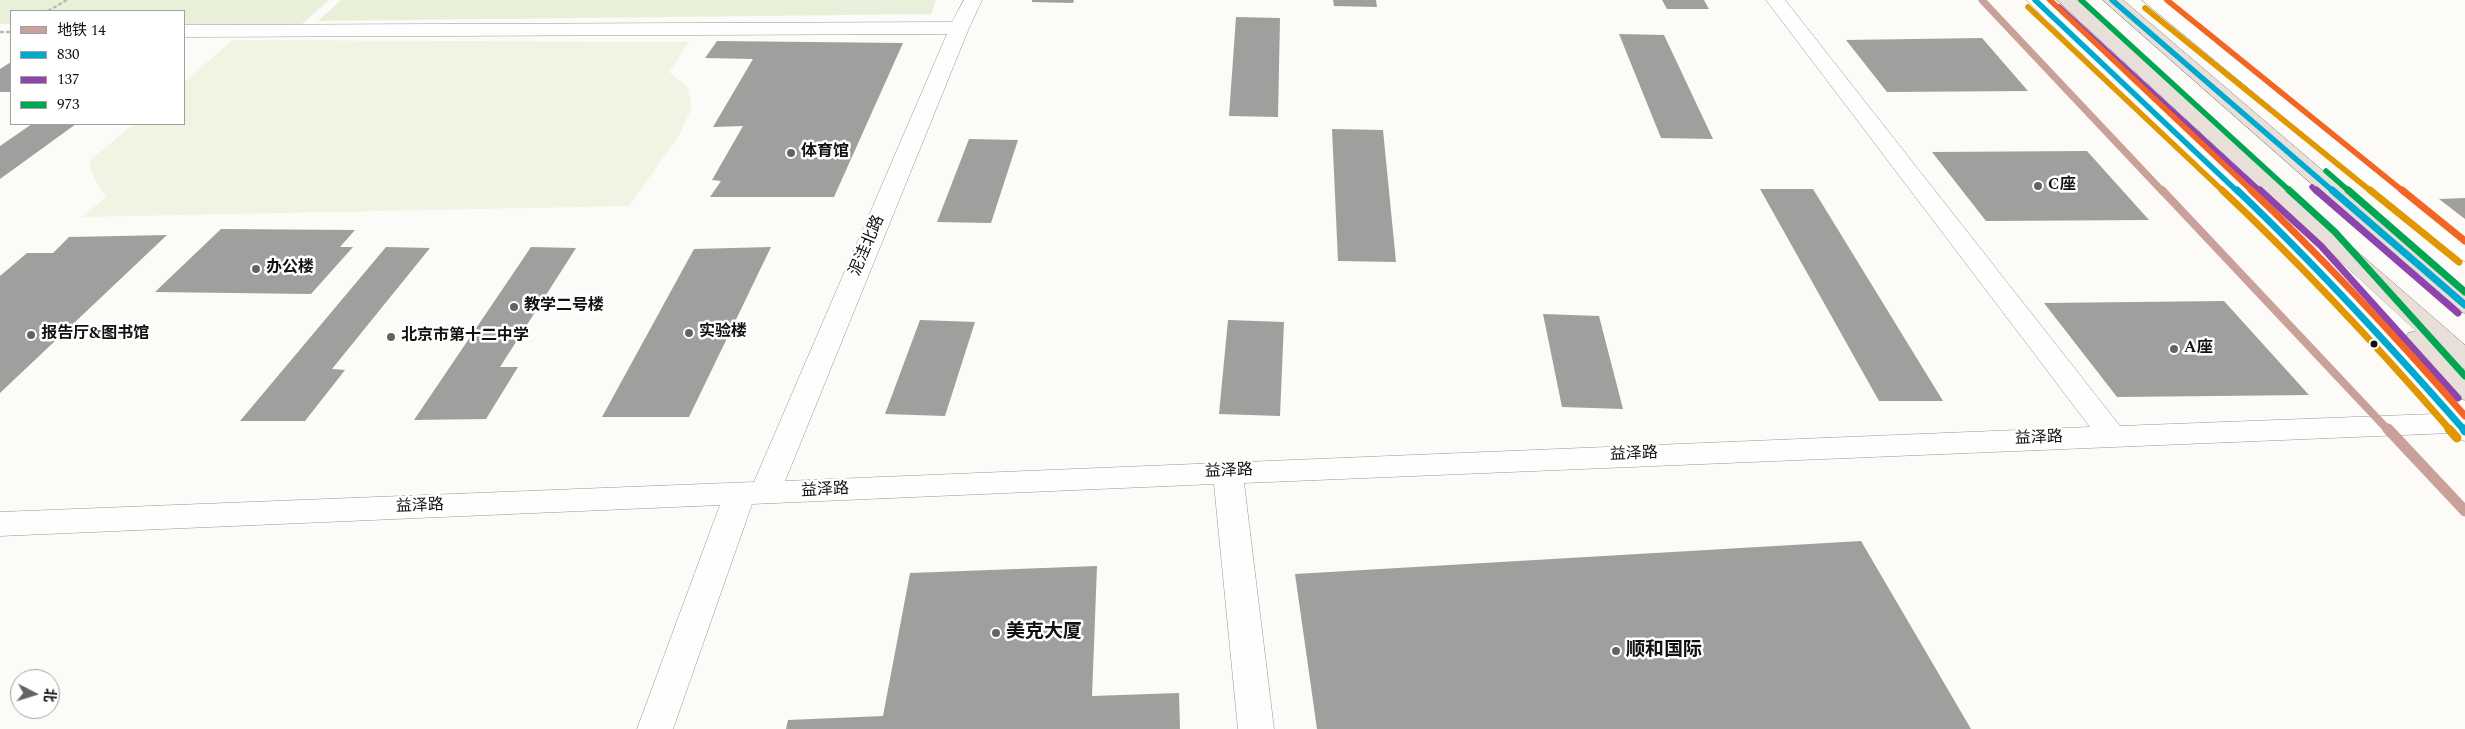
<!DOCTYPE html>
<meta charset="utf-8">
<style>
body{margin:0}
#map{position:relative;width:2465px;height:729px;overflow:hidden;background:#fcfbf8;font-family:Spectral,"Noto Sans SC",serif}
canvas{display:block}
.legend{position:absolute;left:10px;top:10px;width:175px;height:115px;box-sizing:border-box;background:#fff;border:1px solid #a0a0a0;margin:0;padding:6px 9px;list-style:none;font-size:15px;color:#111}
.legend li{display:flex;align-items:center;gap:10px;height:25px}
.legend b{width:25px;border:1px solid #a0a0a0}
.north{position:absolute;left:10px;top:669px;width:50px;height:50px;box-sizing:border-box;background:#fff;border:1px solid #a0a0a0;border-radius:50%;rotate:95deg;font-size:14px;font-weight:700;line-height:20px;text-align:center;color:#111}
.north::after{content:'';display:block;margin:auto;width:18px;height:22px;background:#636362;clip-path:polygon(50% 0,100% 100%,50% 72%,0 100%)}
</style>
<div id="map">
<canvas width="2465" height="729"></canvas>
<ul class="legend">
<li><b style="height:6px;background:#caa09a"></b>地铁 14</li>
<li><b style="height:6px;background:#00a9ce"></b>830</li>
<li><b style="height:6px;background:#8e44ad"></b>137</li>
<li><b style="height:6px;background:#00a651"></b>973</li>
</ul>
<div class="north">北</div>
</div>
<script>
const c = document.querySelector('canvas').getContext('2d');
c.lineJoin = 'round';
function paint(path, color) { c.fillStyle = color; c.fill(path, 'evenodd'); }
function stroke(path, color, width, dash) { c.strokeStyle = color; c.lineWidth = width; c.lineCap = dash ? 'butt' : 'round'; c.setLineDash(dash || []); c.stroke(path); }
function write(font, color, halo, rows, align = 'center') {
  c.font = font + ' Spectral,"Noto Sans SC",serif'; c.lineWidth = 5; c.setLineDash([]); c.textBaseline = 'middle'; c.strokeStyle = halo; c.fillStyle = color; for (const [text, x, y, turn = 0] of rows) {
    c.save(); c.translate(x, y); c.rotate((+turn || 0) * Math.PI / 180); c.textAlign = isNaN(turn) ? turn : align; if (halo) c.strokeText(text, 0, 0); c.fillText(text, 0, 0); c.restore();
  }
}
const green = new Path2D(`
 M0,0H329L302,24H184V11H11V24H0Z
 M341,0H936L931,14L318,21Z`);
const pitch = new Path2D(`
 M233,40L689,42L669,72L687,86L692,107L680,134L629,206L82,217L106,197L94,178L89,161L134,124H184V82Z`);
const building = new Path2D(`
 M1032,0H1074L1073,3L1032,2Z
 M1333,0H1376L1377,7L1334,6Z
 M1662,0H1704L1709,9H1667Z
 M1236,17L1280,18L1278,117L1229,116Z
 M1619,34L1664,35L1713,139L1661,138Z
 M1982,38L2028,91L1887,92L1846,40Z
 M717,41L903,43L834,197H710L721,181L712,180L743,126L713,127L753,59L705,58Z
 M11,62V92H0V69Z
 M32,124H76L0,179V146Z
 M1332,129L1383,130L1396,262L1338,261Z
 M969,139L1018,140L991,223L937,222Z
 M2087,151L2149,220L1986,221L1932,152Z
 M1760,189H1813L1943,401H1879Z
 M2465,198V219L2439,199Z
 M221,229L355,230L340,247H353L311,294L155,292Z
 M167,235L0,393V276L27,253H53L69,237Z
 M386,247L430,248L332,369L345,370L305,421H240Z
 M531,247L576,248L500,367H518L486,419L414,420Z
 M771,247L689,417H602L694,249Z
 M2224,301L2309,395L2117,397L2044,303Z
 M1543,314L1599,316L1623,409L1562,407Z
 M920,320L975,322L945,416L885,414Z
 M1228,320L1284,322L1280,416L1219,414Z
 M1861,541L1971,729H1317L1295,574Z
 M1097,566L1092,696L1179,693L1180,729H786L788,720L883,716L910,573Z`);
const path = new Path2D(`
 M48,11L67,0
 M0,32H11`);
const minor = new Path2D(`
 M964,0H982L969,28L785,481L2090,427L1766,0H1785L2120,426L2434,414L2384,356L2271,236L2026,0H2046L2289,226L2404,344L2465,412V441L2455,438L2451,433L1244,483L1274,729H1238L1214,484L752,504L673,729H637L720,505L0,536V512L754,482L947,34L184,37V25L952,22Z
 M2142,0H2163L2465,242V261L2456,259Z`);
const highway = new Path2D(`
 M2057,0H2077L2337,234L2465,345V369L2459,367L2465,374V400L2455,398L2408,345L2405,339L2408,333L2416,331Z
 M2103,0H2123L2465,292V313L2456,311Z`);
const bus1Far2 = new Path2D(`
 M2035,0L2238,192
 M2112,0L2334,192`);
const bus1Far1 = new Path2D(`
 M2237,190C2317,266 2392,348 2465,431
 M2332,190L2465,305`);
const bus1 = new Path2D(`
 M2464,429L2465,431`);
const bus2Far1 = new Path2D(`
 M2059,7L2261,192
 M2312,187L2317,192`);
const bus2 = new Path2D(`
 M2260,190L2321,246L2458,398
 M2316,190L2458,313`);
const bus3Far1 = new Path2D(`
 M2081,0L2291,192
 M2326,171L2350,192`);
const bus3 = new Path2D(`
 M2289,190L2335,232L2465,376
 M2348,190L2465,292`);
const bus4Far2 = new Path2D(`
 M2028,7L2224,192
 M2145,8L2372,192`);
const bus4Far1 = new Path2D(`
 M2222,190C2303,266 2378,347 2451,431
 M2370,190L2459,262`);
const bus4 = new Path2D(`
 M2449,429L2457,438`);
const bus5Far1 = new Path2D(`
 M2050,0L2253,192
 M2167,0L2404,192`);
const bus5 = new Path2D(`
 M2251,190C2327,262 2397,338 2465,416
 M2402,190L2465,241`);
const metro1Far2 = new Path2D(`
 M1982,0L2163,192`);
const metro1Far1 = new Path2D(`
 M2162,190L2389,431`);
const metro1 = new Path2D(`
 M2388,429L2465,511`);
const markers = [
 [791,153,5,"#636362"],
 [2038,186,5,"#636362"],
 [256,269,5,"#636362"],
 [514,307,5,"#636362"],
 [689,333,5,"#636362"],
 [31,335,5,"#636362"],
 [391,337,5,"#636362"],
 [2374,344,4.5,"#111"],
 [2174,349,5,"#636362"],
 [996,633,5,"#636362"],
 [1616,651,5,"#636362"]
];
const poiNames = [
 ["体育馆",801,153],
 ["C座",2048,186],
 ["办公楼",266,269],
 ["教学二号楼",524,307],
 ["实验楼",699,333],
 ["报告厅&图书馆",41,335],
 ["北京市第十二中学",401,337],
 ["A座",2184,349]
];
const streetNames = [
 ["泥洼北路",868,246,-67],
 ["益泽路",2039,439,-2],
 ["益泽路",1634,455,-2],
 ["益泽路",1229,472,-2],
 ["益泽路",825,491,-3],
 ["益泽路",420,507,-2]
];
const nearPoinames = [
 ["美克大厦",1006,633],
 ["顺和国际",1626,651]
];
paint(green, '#e8f0da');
paint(pitch, '#f1f4e3');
paint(building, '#a09f9d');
stroke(minor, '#979695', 1);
stroke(highway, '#848482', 1);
stroke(path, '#b9b9b8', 2.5, [4, 2]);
paint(minor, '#fffefe');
paint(highway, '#e8dfd9');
stroke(bus1Far2, '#00a9ce', 5.5);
stroke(bus1Far1, '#00a9ce', 7);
stroke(bus1, '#00a9ce', 9);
stroke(bus2Far1, '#8e44ad', 5.5);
stroke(bus2, '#8e44ad', 7);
stroke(bus3Far1, '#00a651', 5.5);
stroke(bus3, '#00a651', 7);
stroke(bus4Far2, '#e09702', 5.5);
stroke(bus4Far1, '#e09702', 7);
stroke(bus4, '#e09702', 9);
stroke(bus5Far1, '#f26522', 5.5);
stroke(bus5, '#f26522', 7);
stroke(metro1Far2, '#caa09a', 7);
stroke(metro1Far1, '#caa09a', 8);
stroke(metro1, '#caa09a', 11);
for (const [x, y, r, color] of markers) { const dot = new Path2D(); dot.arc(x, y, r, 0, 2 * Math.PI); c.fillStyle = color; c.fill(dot); stroke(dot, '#fff', 2); }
write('bold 16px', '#111', '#fff', poiNames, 'left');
write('16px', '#111', '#fff', streetNames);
write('bold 19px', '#111', '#fff', nearPoinames, 'left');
</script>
